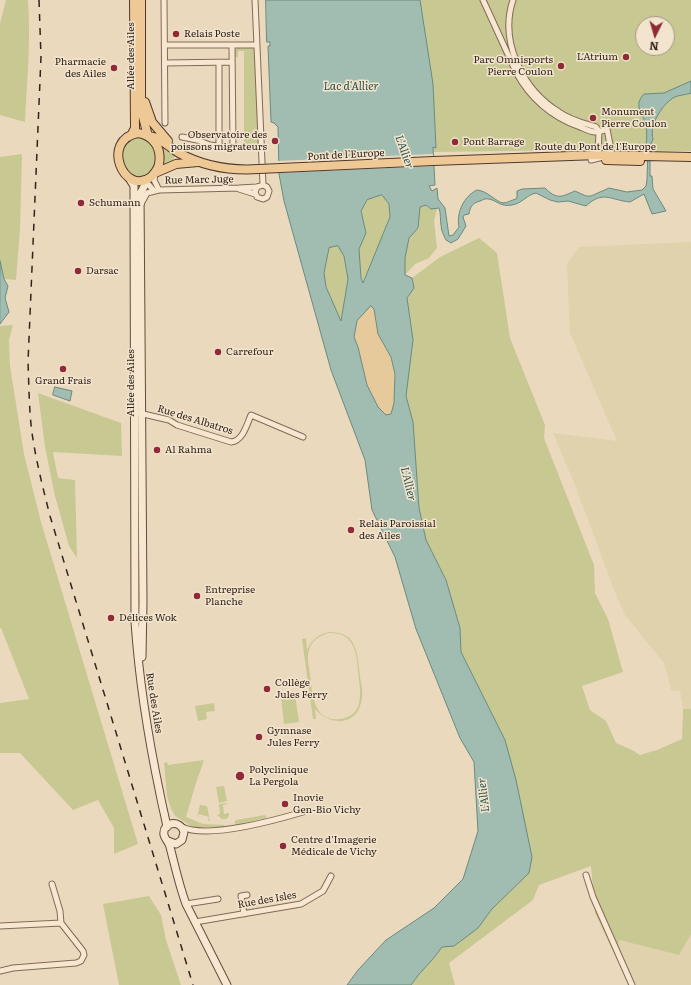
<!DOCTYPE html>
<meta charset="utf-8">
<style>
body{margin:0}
#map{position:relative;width:691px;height:985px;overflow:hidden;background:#ebd9be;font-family:Literata,serif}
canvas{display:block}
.north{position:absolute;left:635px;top:16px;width:40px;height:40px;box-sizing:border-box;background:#f3e4cd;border:1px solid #a69786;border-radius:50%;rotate:185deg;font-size:11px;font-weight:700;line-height:16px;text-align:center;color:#32241c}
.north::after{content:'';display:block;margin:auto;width:14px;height:18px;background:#8f2a36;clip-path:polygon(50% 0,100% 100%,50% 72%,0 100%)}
</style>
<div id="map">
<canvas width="691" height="985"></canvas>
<div class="north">N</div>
</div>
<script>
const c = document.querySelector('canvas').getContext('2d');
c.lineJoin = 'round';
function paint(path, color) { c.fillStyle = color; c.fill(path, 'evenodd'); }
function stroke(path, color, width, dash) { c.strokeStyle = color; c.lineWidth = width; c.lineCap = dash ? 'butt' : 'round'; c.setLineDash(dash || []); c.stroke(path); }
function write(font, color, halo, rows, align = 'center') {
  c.font = font + ' Literata,serif'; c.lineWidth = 3; c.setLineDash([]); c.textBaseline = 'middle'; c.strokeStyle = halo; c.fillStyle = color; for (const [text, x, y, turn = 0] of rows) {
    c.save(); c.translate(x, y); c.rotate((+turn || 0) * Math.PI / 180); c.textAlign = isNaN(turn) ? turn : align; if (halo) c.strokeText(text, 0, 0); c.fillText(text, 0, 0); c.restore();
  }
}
const farmland = new Path2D(`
 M691,242V709H683L680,691L671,690L664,663L625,615L616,595L575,485L553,433L617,441L570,333L567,264L579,247Z
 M691,934V985H635L618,949L619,940L679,955Z`);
const green = new Path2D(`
 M6,0H28C31,41 27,82 25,122L0,115V24Z
 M420,0H691V151L576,150L434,152L433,147L436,148L433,84ZM643,24H667V48H643Z
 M237,48H253L254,49L259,151H252V148H248V151L244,148V51H238V57H235V50Z
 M136,137L147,139L156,151C156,155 157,162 155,167C144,195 99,158 136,137Z
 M158,142L175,155L173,160L161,167Z
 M22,154L20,229L16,280L4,279L0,261V157Z
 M382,195L389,204L390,217L363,283L361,278L359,249L366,233L361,211L367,200Z
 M426,205L431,209H437L434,221L437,248L429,258L415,264L405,275V258L409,238L418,228L420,207Z
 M479,238L497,253L510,338L545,425L544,438L594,565L595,593L608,619L623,672L582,686L590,710L606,721L616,743L632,750L640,755L657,750L682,739L683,709H691V934L679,955L619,940L618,949L635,985H629L595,913L591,866L539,885L533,900L449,963L455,985H411C420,971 433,961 442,947L454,946L478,928L492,909L529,873L505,740L461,652L460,628L446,580L426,540L419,508L413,422L406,396L413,340L407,298L414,288L412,278L440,257Z
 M338,246L344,256L348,279L341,322L326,287L324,273L329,248Z
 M13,325L9,340L10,366L24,454L41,522L138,844L114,854V828L98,800L73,810L20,753H0V703L29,699L1,628H0V326Z
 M38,393L121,423L122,456L53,452L58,478L75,480L77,558L69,546L55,496L45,447Z
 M329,632C358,632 357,653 360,676C361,685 364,694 361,703C355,727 328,725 315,709L316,719H313L302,639L306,638L307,650C312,640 318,634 329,632ZM329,633C337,633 344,634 349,640C357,649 357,661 358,672C360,690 366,716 340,719C313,723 312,692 310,674C309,666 306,656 310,647C314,639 321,635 329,633Z
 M295,695L299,722L284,724L281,697Z
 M214,703L215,711L206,712L207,719L198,721L195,706Z
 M204,760L196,783L186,817L203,824L224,825L225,827H193L175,816L170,806L167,796L164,763L167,762L168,765Z
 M224,786L227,801L219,803L216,787Z
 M227,803V804L223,805L224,814L229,813V816L226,819H222L217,815L220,814L219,804Z
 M200,805L207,806L210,821L208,820L209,817L199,814L197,818Z
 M265,815L267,818L237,824L234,823L236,820Z
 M149,896L161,915L166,940L181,985H119L103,904Z`);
const sand = new Path2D(`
 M371,306L374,309L378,334L391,357L395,374L394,403L391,414L386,416L378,407L367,385L358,347L354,337L357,321Z`);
const water = new Path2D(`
 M266,0H420L433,84L436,148L433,147L435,185L429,186L432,191L437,188L438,199L445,208L449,236L453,235L459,227C456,213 464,196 477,190C488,191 496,202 503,203C507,203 512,200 516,199L517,197V191L522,189L545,188C557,200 561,197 575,191L586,196H591L609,188L627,192L642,190L646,186L647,180L648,146L646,145C647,139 647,132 646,126C644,113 632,107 644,94L664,93L691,81V93C686,95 677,95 673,98C662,105 649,125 653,139L650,146V176H652L653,189L666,211L652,214L644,194L630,202C610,200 603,190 586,206L568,201L558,202L550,200L536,193C526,195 523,203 512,205C500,207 498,201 489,199C485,198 483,200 480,201C473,203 470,206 469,214L464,215L463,217L466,226L458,239L451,243L446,240C444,236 441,230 441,225C440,219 441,214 439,208L431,209L426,205L420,207L418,228L409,238L405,258V275L412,278L414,288L407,298L413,340L406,396L413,422L419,508L426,540L446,580L460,628L461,652L505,740L516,780L532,857L529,873L492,909L478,928L454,946L442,947C433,961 420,971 411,985H347L358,970L386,940L434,908L463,879L478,831L474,762L460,738L416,629L395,557L372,510L365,460L331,370L284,201L279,174L278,127L274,123L271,122L268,46H270V42H267ZM382,195L389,204L390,217L363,283L361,278L359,249L366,233L361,211L367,200ZM338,246L344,256L348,279L341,321L326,287L324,273L329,248ZM371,306L374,309L378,334L391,357L395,374L394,403L391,414L386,415L378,407L367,385L358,347L354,337L357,321Z
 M0,261L4,279L8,286L5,298L9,312L0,324Z
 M55,387L72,391L70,401L53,395Z`);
const pier = new Path2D(`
 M433,154L434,166L277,173V161Z`);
const street = new Path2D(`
 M164,0L165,123
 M255,0L263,185
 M483,0L516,72C530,98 552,117 580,127C585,129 591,132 595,132C599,132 604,130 607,129L612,155L591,160
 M513,0C499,42 523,90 559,112C570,120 583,123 596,127L599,131L598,155L599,156
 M165,45H257
 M219,62V147
 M165,63L232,62
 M182,137L197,140L210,145L233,148L232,45
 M155,174L154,180L159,190
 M147,179L148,184L154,191
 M239,189L255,194
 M141,204L147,193L159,190L239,188L257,187L263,185L267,187L269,191L267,197L263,199L257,197L255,192L257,187
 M139,413L169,420L177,425L231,442C243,441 247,424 251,415L303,437
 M182,827C207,839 276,820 303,812
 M586,875L593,897L632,985
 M52,884L60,911L61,923
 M186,904L218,899
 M244,914L241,896L247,895
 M195,922L301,904L323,891L331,876
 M0,926L61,923L83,951L84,955L81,961L76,963L13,968L0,971`);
const secondary = new Path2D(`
 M129,178L134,186V193L135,622C139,680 148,737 160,794C162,805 165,816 167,827
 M142,657L143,602L140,194L145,185V180
 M168,841L176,844L182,840L184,832C180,819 162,822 164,835C165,839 169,842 170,847C175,866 179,885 186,904L227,985`);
const primary = new Path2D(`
 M141,0V101L143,117L148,136
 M145,102L152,122L168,141
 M138,133C153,135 162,148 159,164C158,170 155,173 151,177C124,197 100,140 138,133Z
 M132,134L135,128L134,0
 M149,136C162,138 168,147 179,153C203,166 231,171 259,169
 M606,160L640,161
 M433,161L598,155L691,157
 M155,173L176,164L198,162`);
const rail = new Path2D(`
 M39,0L41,57L28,362C29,386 29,410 32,433C36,461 43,488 50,516L193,985`);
const primaryBridge = new Path2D(`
 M259,169L433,161`);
const markers = [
 [176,34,4,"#8f2a36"],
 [626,57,4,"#8f2a36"],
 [561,66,4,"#8f2a36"],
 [114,68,4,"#8f2a36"],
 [593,118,4,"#8f2a36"],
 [275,141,4,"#8f2a36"],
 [455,142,4,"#8f2a36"],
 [81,203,4,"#8f2a36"],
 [78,271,4,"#8f2a36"],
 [218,352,4,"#8f2a36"],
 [63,369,4,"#8f2a36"],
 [157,450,4,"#8f2a36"],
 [351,530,4,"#8f2a36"],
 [197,596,4,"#8f2a36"],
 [111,618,4,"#8f2a36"],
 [267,689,4,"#8f2a36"],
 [259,737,4,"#8f2a36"],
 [240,776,5,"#8f2a36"],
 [285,804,4,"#8f2a36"],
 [283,846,4,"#8f2a36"]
];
const poiNames = [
 ["Relais Poste",184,34],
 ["L'Atrium",618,57,"right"],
 ["Parc Omnisports",553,60,"right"],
 ["Pierre Coulon",553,72,"right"],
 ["Pharmacie",106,62,"right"],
 ["des Ailes",106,74,"right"],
 ["Monument",601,112],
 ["Pierre Coulon",601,124],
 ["Observatoire des",267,135,"right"],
 ["poissons migrateurs",267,147,"right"],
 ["Pont Barrage",463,142],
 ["Schumann",89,203],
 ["Darsac",86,271],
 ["Carrefour",226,352],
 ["Grand Frais",63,381,"center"],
 ["Al Rahma",165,450],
 ["Relais Paroissial",359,524],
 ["des Ailes",359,536],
 ["Entreprise",205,590],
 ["Planche",205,602],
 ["Délices Wok",119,618],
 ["Collège",275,683],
 ["Jules Ferry",275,695],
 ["Gymnase",267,731],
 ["Jules Ferry",267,743],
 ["Polyclinique",249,770],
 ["La Pergola",249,782],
 ["Inovie",293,798],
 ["Gen-Bio Vichy",293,810],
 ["Centre d'Imagerie",291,840],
 ["Médicale de Vichy",291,852]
];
const streetNames = [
 ["Allée des Ailes",131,56,-90],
 ["Route du Pont de l'Europe",595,147],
 ["Pont de l'Europe",346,155,-3],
 ["Rue Marc Juge",199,180,-1],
 ["Allée des Ailes",131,383,-90],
 ["Rue des Albatros",195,420,17],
 ["Rue des Ailes",154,703,81],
 ["Rue des Isles",267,900,-10]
];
const waterNames = [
 ["Lac d'Allier",351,87],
 ["L'Allier",404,152,71],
 ["L'Allier",408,484,76],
 ["L'Allier",484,795,-97]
];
paint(farmland, '#e0d2ac');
paint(green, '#c8c893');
paint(sand, '#e7ca9b');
paint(water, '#a1bdb2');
stroke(water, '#698a7e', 1);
paint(pier, '#ebd9be');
stroke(street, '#826a58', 7);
stroke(secondary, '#644b3b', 9);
stroke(primary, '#50392c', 10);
stroke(street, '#f7e7d0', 5);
stroke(secondary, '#f7e7d0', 7);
stroke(primary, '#eec996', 8);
stroke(rail, '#32241c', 1.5, [7, 7]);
stroke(primaryBridge, '#50392c', 10, []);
stroke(primaryBridge, '#eec996', 8);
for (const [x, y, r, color] of markers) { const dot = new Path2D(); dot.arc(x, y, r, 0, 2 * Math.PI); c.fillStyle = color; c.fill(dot); stroke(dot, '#f3e4cd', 1.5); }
write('10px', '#32241c', '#f3e4cd', poiNames, 'left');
write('10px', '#32241c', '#f3e4cd', streetNames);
write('italic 11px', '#2b524b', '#f3e4cd', waterNames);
</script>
